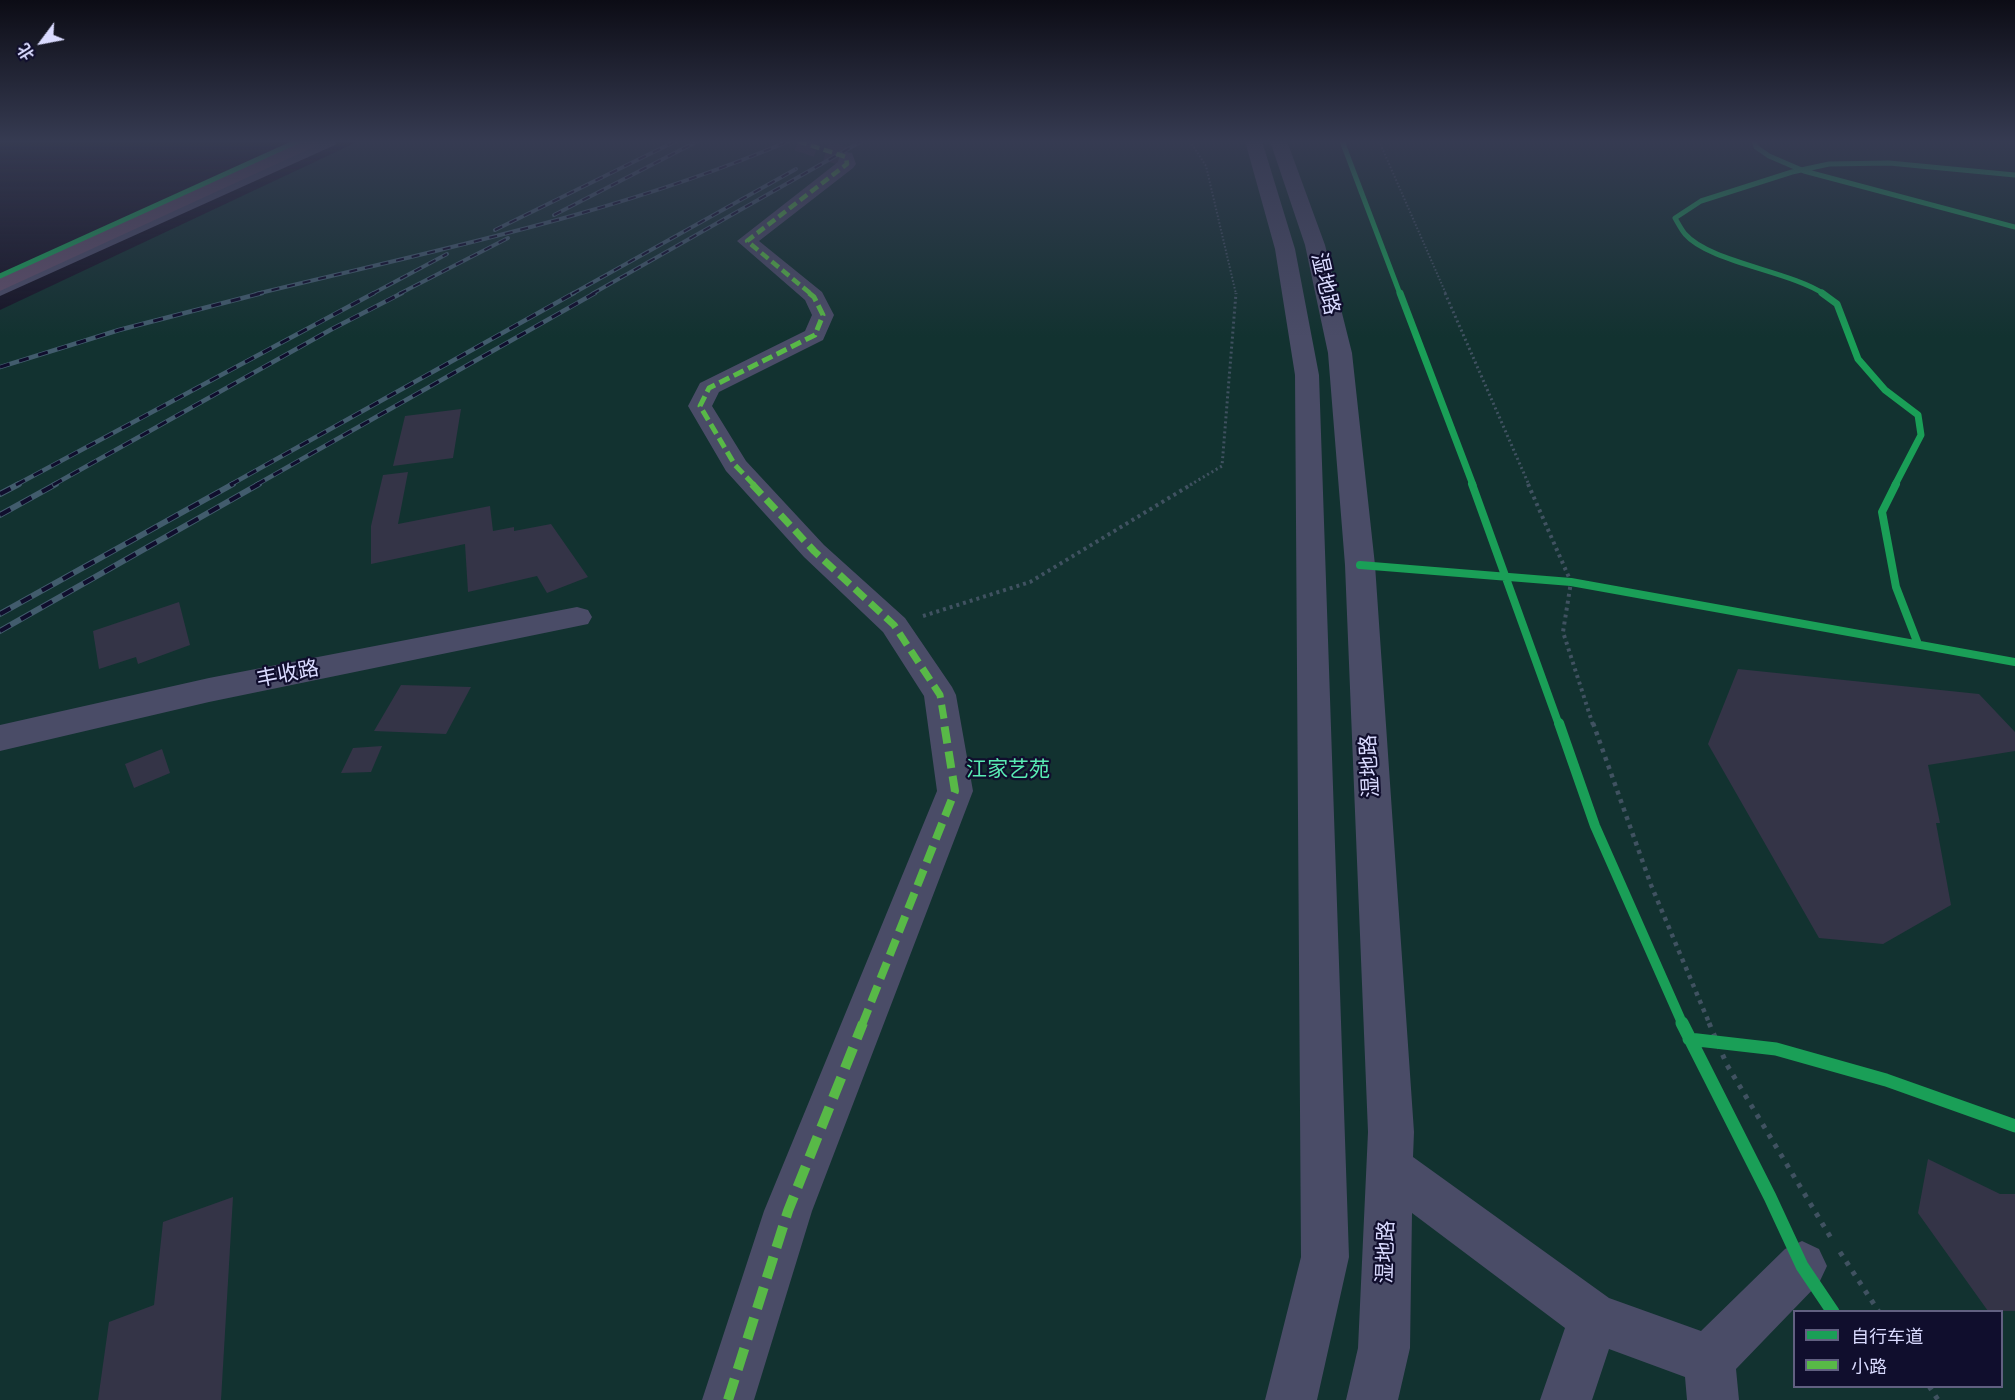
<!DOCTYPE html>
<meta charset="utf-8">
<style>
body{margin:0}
#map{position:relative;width:2015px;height:1400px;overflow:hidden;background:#161526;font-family:"Roboto Condensed","Noto Sans SC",sans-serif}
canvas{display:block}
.legend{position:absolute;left:1793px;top:1310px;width:210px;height:78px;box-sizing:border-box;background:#100e2d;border:2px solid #616081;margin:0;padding:8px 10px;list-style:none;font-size:18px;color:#dadbff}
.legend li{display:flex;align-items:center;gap:12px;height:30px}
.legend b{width:30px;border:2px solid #616081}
.north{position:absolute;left:12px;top:12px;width:60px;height:60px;-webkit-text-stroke:4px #100e2d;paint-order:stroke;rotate:238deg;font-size:16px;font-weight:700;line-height:24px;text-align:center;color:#dadbff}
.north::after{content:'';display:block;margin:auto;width:21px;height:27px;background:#dadbff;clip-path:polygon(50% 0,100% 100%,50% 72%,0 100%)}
</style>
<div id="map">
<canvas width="2015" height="1400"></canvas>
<ul class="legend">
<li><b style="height:8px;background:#1a9f57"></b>自行车道</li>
<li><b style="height:8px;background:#58b947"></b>小路</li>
</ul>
<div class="north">北</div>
</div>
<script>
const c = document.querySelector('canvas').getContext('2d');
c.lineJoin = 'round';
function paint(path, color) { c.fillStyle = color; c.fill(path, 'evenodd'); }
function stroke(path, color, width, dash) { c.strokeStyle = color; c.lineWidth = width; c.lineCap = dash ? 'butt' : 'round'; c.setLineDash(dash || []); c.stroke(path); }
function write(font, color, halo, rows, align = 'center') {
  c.font = font + ' "Roboto Condensed","Noto Sans SC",sans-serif'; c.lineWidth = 4.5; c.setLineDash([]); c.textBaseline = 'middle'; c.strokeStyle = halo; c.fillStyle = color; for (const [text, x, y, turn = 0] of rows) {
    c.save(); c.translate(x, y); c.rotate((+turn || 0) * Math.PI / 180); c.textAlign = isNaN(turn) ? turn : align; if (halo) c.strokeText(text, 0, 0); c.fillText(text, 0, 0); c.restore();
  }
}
const green = new Path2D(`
 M359,141H2015V1400H0V310ZM1794,1312H2002V1386H1794Z`);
const building = new Path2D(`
 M461,409L453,458L393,466L405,416Z
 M408,472L398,524L490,506L493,531L514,527V531L551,524L588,577L547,593L537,576L468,592L465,544L371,564V526L383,475Z
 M179,602L190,645L138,664L136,657L99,669L93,631Z
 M1738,669L1979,694L2015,732V751L1928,765L1940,823H1936L1951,905L1883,944L1819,938L1708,744Z
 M401,685L471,687L446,734L374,731Z
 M382,746L371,772L341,773L353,748Z
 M162,749L170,773L134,788L125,764Z
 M1928,1159L2000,1194H2015V1311H1988L1918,1213Z
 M233,1197L221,1400H98L109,1322L154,1305L163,1222Z`);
const minorTunnel = new Path2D(`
 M798,141L846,157`);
const pathFar4 = new Path2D(`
 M1190,141L1206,166L1236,294
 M1379,141L1446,294`);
const pathFar3 = new Path2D(`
 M1445,293L1529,485
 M1190,485L1222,466L1236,293`);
const pathFar2 = new Path2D(`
 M1528,484L1571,582L1563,632L1593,725
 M923,616L1030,582L1192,484`);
const pathFar1 = new Path2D(`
 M1593,723L1651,885L1710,1025`);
const path = new Path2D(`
 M1709,1023L1727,1065L1831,1238
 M1840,1252L1879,1312
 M1929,1386L1938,1400`);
const minor = new Path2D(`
 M314,141H337L335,145L0,296V282Z
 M1245,141H1262L1295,249L1319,375L1349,1257L1317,1400H1265L1301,1257L1295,375L1275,249Z
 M1270,141H1287L1325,245L1352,353L1375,565L1414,1132L1413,1157L1609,1298L1701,1331L1785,1249L1802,1241L1819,1249L1827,1266L1819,1283L1736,1369L1739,1400H1687L1685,1377L1609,1349L1592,1400H1540L1565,1328L1412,1213L1410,1348L1398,1400H1346L1358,1348L1368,1132L1345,565L1328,353L1305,245Z
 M846,152L852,153L856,164L853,168L759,241L822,292L834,315L823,340L719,392L712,406L746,461L824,545L905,618L952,687L956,695L973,791L812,1211L754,1400H702L764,1211L937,791L924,696L883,632L804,557L726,471L688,406L700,383L805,331L812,315L805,300L737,241L838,162L840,153Z
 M577,607L588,610L592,617L588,624L209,702L0,751V725L209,678Z`);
const highway = new Path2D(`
 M297,141H320L318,145L0,291V277Z`);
const railFar2 = new Path2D(`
 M554,215L698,141
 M495,230L676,141
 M256,294C436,250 618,214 789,141
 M372,294L447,254
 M399,294L508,238
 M572,294L796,169
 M592,294L862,141`);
const railFar1 = new Path2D(`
 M0,367L119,330L262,293
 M16,485L374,293
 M53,485L332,329L402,293
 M230,485L574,293
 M256,485L595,293`);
const rail = new Path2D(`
 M0,494L19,484
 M0,515L56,484
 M0,614L233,484
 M0,631L259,484`);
const quietFar4 = new Path2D(`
 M798,141L846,157L847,164L747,241L811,294`);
const quietFar3 = new Path2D(`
 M754,485L735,465L700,406L709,388L815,335L823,315L814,297L809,293`);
const quietFar2 = new Path2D(`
 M752,484L814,551L894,625L940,695L945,725`);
const quietFar1 = new Path2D(`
 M862,1025L955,791L944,723`);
const quiet = new Path2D(`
 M728,1400L788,1211L863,1023`);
const cyclewayFar4 = new Path2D(`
 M1342,141L1400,294
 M1754,141L1756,147L1769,156L1804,171L2015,227
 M0,276L298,141
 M1824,294C1790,271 1709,262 1685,234C1681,229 1678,223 1675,218L1701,201L1792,172L1829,164L1889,163L2015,175`);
const cyclewayFar3 = new Path2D(`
 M1400,293L1473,485
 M1822,293L1837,304L1858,359L1885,390L1918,415L1921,435L1895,485`);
const cyclewayFar2 = new Path2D(`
 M1472,484L1559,725
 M1896,484L1882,512L1896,587L1918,644
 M1360,565L1571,582L2015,662`);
const cyclewayFar1 = new Path2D(`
 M1559,723L1595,826L1683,1025`);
const cycleway = new Path2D(`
 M1682,1023L1770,1197L1802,1266L1833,1312
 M1689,1039L1776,1049L1886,1080L2015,1126`);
const streetNames = [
 ["湿地路",1324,284,77],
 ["丰收路",288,675,-11],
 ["湿地路",1371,766,-93],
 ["湿地路",1387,1252,-88]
];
const parkNames = [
 ["江家艺苑",1008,771]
];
paint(green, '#123230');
paint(building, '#343447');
stroke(minorTunnel, '#333347', 20, [20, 10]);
stroke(pathFar4, '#405261', 2, [1.5, 2]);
stroke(pathFar3, '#405261', 3, [2, 3]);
stroke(pathFar2, '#405261', 4, [3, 4]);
stroke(pathFar1, '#405261', 4.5, [4, 5]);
stroke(path, '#405261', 5, [4.5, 7]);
paint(minor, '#4a4c67');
paint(highway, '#5f4f6a');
stroke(railFar2, '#425c6d', 4);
stroke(railFar1, '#425c6d', 4.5);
stroke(rail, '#425c6d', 6);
stroke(railFar2, '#100e2d', 2, [8]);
stroke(railFar1, '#100e2d', 3, [10]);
stroke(rail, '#100e2d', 4, [12]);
stroke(quietFar4, '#58b947', 4.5, [9, 4.5]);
stroke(quietFar3, '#58b947', 5, [11, 5]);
stroke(quietFar2, '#58b947', 7, [14, 7]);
stroke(quietFar1, '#58b947', 8, [17, 8]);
stroke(quiet, '#58b947', 10, [22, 10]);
stroke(cyclewayFar4, '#1a9f57', 5);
stroke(cyclewayFar3, '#1a9f57', 7);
stroke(cyclewayFar2, '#1a9f57', 8);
stroke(cyclewayFar1, '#1a9f57', 10);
stroke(cycleway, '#1a9f57', 13);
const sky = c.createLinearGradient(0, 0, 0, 337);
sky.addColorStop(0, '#0c0c15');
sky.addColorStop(0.42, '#363b52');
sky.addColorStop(1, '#363b5200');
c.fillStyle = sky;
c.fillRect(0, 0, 2015, 337);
write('21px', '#dadbff', '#100e2d', streetNames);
write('21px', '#59ecb3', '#100e2d', parkNames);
</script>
